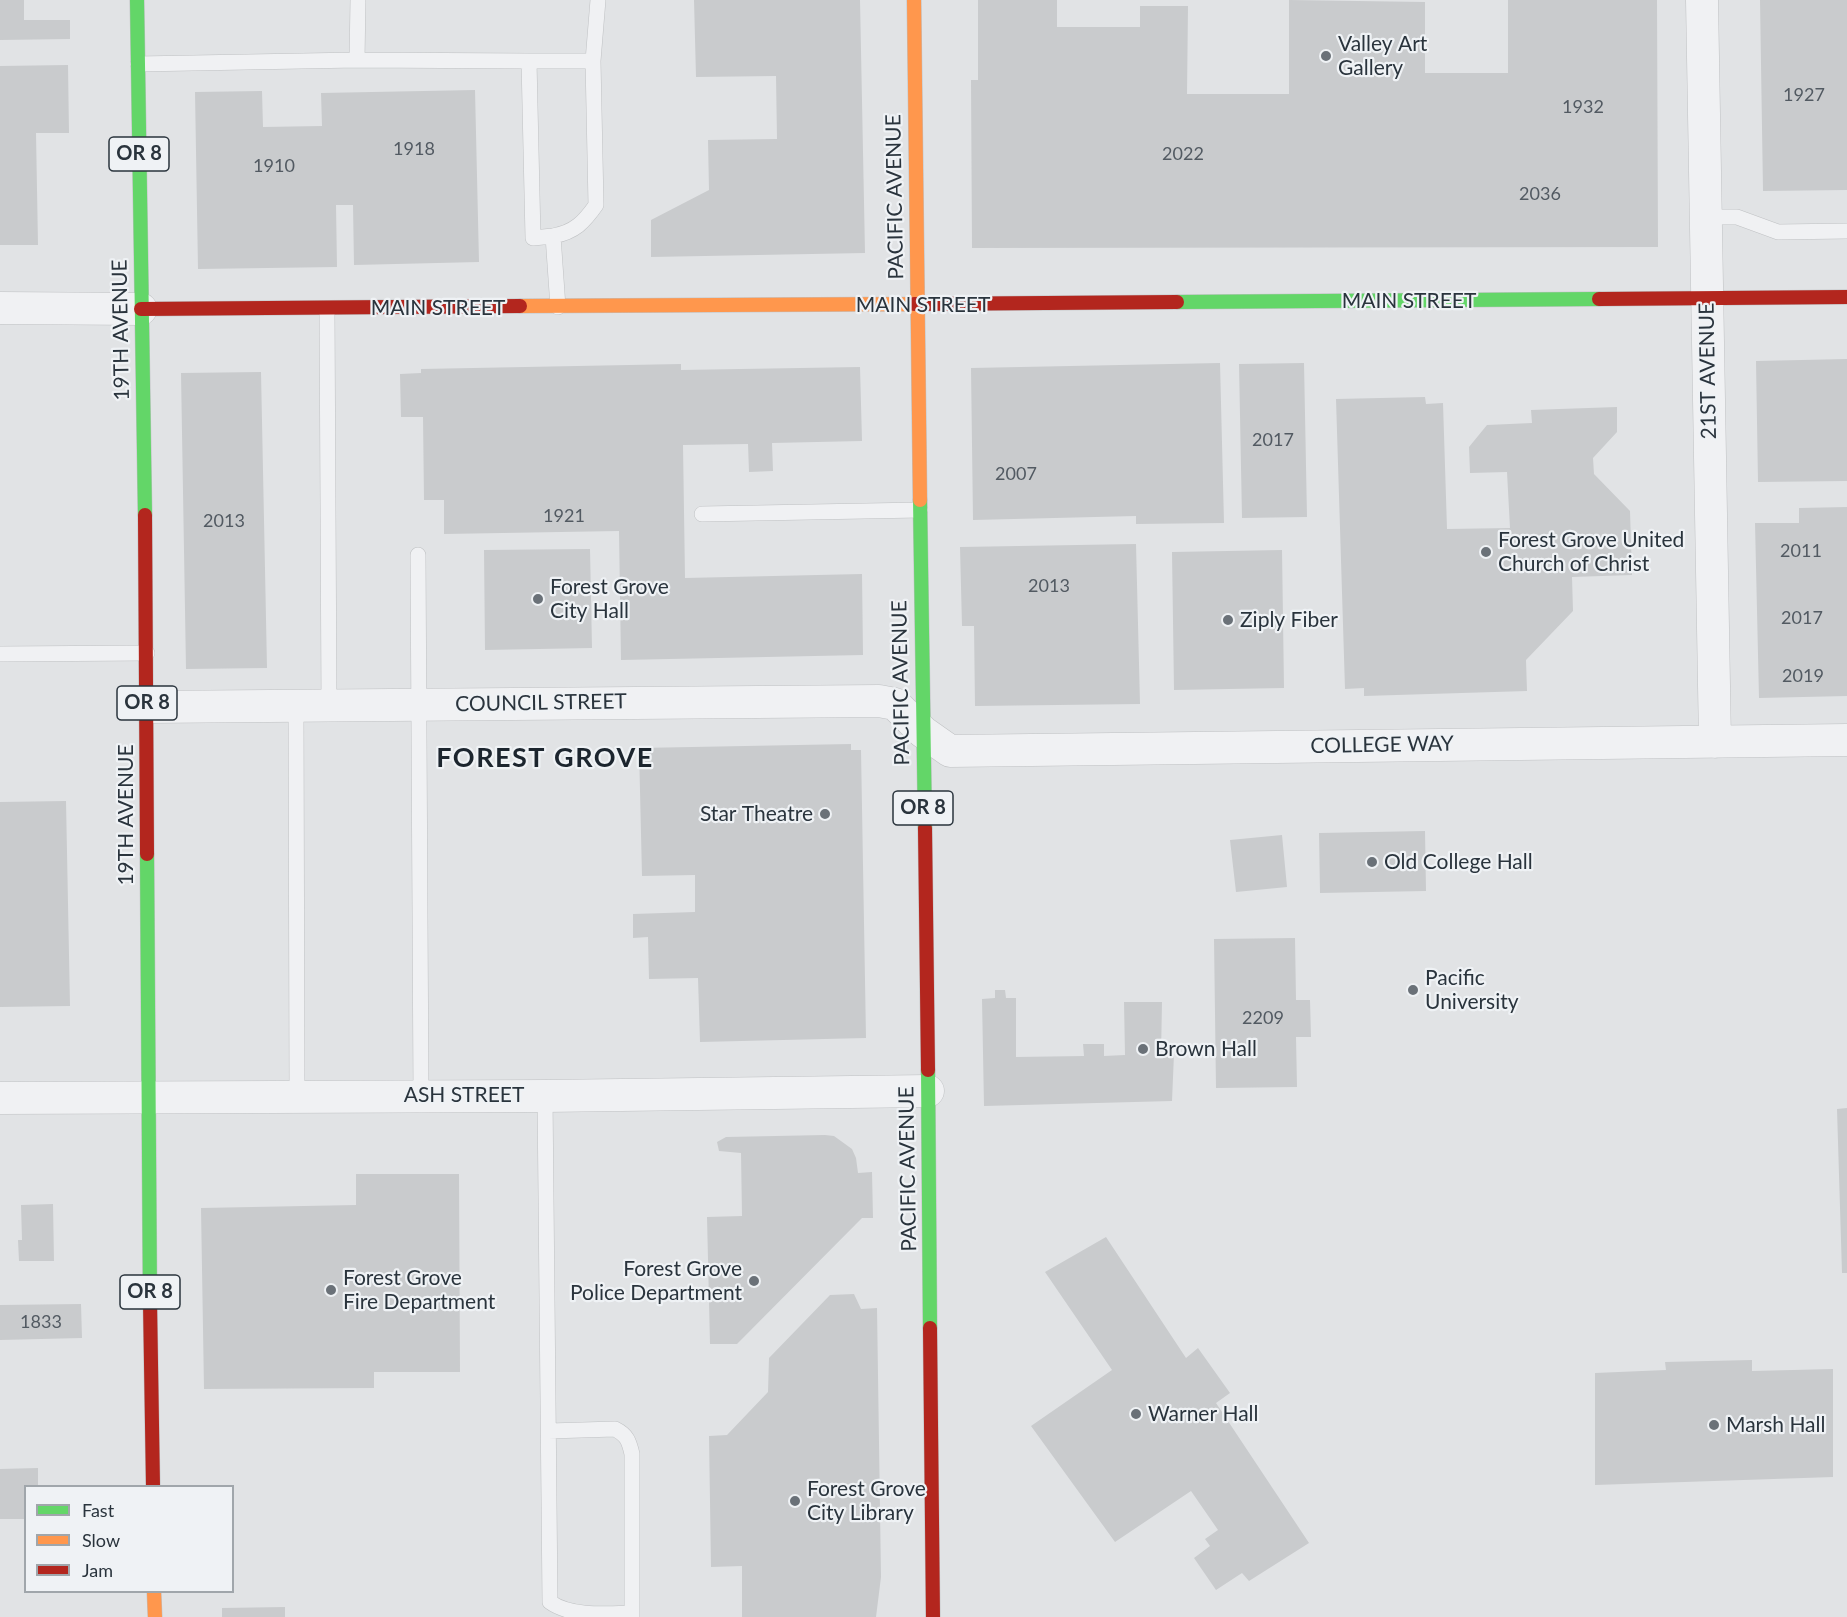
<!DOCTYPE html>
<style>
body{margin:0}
#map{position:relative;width:1847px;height:1617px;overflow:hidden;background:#e1e3e5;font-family:Lato,sans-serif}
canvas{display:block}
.legend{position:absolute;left:24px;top:1485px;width:210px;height:108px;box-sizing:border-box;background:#eff2f5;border:2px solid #a0a6ab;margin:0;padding:8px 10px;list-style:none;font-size:18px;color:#2a343d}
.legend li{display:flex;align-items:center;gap:12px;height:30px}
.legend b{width:30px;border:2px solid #a0a6ab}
</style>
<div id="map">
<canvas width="1847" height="1617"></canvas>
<ul class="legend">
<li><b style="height:8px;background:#63d668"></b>Fast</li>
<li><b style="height:8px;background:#ff974d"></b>Slow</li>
<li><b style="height:8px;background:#b3261e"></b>Jam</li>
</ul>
</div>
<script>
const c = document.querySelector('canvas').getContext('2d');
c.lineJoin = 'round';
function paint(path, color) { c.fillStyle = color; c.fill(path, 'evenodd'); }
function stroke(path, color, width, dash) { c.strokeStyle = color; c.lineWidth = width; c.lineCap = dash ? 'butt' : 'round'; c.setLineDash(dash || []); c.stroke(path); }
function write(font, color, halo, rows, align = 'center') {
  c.font = font + ' Lato,sans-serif'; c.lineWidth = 4.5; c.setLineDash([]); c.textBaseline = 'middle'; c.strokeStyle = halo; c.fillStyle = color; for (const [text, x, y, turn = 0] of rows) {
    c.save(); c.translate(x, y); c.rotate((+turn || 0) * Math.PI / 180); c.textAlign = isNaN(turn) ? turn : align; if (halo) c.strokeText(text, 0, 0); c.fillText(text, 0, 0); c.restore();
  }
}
const building = new Path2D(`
 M0,0H24V20H70V39L0,40Z
 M694,0H860L865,253L651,257V220L709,190L708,140L777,139L776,76L696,77Z
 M978,0H1057V27H1140V6H1188L1187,94H1289V0L1425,2V73H1508V0H1657L1658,247L972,248L971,80H978Z
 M1760,0H1847V190L1763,191Z
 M68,65L69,133H36L38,245H0V66Z
 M475,90L479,262L354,265L353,205H336L337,267L198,269L195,92L262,91L263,127L322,126L321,93Z
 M1847,359V481L1758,482L1756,361Z
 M1220,363L1224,523L1136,524V516L973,520L971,368Z
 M1304,363L1307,517L1242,518L1239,364Z
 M681,364V370L860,367L862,441L772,443L773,471L749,472L748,444L683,445L685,578L862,574L863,655L621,660L619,531L444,534V500H424L423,417H401L400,374L421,373V369Z
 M261,372L267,668L186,669L181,373Z
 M1425,397L1426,404L1443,403L1447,529L1510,528L1507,472L1470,473L1469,447L1487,425L1532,423L1531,410L1617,407V432L1593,458L1594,474L1630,511L1632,575L1572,577L1573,611L1526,660L1527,691L1364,696V688L1345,689L1336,399Z
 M1847,507V696L1759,698L1755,523H1799V508Z
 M1136,544L1140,704L975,706L974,626H962L960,547Z
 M590,549L592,648L485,650L484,550Z
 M1282,550L1284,688L1174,690L1172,552Z
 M851,744V750H861L866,1038L700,1042L698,978L649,979L648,937L633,938V914L695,912V875L642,876L639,748Z
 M66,801L70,1006L0,1007V802Z
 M1425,831L1426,891L1320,893L1319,833Z
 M1282,835L1287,887L1236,892L1230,840Z
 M1295,938L1296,1000H1310L1311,1037H1296L1297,1087L1216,1088L1214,939Z
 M995,990H1005L1006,998H1016V1057L1084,1056L1083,1044H1104V1056L1125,1055L1124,1002H1162L1161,1055L1174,1054L1172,1101L984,1106L982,999L995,998Z
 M1847,1108V1273H1842L1837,1109Z
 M825,1135L834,1136L852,1149L856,1158L858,1173L872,1172L873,1218H862L737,1344H710L707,1217L742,1216L741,1153L719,1151L717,1142L726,1137Z
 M356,1174H459L460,1372H374V1388L204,1389L201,1208L356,1205Z
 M53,1204L54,1261H19L18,1240H22L21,1205Z
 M1106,1237L1186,1358L1198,1348L1230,1393L1216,1403L1309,1543L1249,1581L1242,1573L1216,1590L1194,1558L1210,1546L1205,1539L1218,1530L1191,1491L1115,1542L1031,1426L1112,1370L1045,1272Z
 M854,1294L861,1309L877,1308L881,1577L876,1617H742V1566L711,1567L709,1436L727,1435L768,1392L769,1358L830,1295Z
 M81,1304L82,1338L0,1340V1305Z
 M1752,1360V1371L1833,1369V1477L1595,1485V1373L1666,1370L1665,1362Z
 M38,1468V1486H26V1519H0V1469Z
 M285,1607V1617H222V1608Z`);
const lane = new Path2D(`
 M358,0L357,60L529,61
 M593,61L598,0
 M138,64L357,60
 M1705,217H1737L1778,232L1847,231
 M553,236L533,238L529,61H593L596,205C584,222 575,232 553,236L558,307
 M327,309L329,705
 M702,514L920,510
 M418,555L421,1095
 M0,654L147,653
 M296,705L297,1096
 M545,1096L550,1602C571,1617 606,1614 632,1613
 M549,1431L615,1429C627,1435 629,1441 632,1454V1617`);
const street = new Path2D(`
 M1702,0L1715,742
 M0,308L141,309
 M147,707L879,701L895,704L923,732L950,751L1847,740
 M0,1098L545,1096L928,1091`);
const fast = new Path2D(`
 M137,0L145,515
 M1177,302L1599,299
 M920,500L925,828
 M147,854L150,1302
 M928,1070L930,1328`);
const slow = new Path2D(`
 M914,0L920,500
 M520,306L914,304
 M154,1592L155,1617`);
const jam = new Path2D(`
 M1599,299L1847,297
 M914,304L1177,302
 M141,309L520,306
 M145,515L147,854
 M925,828L928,1070
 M150,1302L153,1486
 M930,1328L933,1617`);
const markers = [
 [1326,56,6,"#6a7178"],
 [1486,552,6,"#6a7178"],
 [538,599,6,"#6a7178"],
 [1228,620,6,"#6a7178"],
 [825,814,6,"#6a7178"],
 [1372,862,6,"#6a7178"],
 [1413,990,6,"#6a7178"],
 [1143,1049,6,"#6a7178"],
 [754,1281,6,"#6a7178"],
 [331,1290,6,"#6a7178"],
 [1136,1414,6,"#6a7178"],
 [1714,1425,6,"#6a7178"],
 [795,1501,6,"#6a7178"]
];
const numberNames = [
 ["1927",1804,95],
 ["1932",1583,107],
 ["1918",414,149],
 ["2022",1183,154],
 ["1910",274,166],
 ["2036",1540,194],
 ["2017",1273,440],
 ["2007",1016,474],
 ["1921",564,516],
 ["2013",224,521],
 ["2011",1801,551],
 ["2013",1049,586],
 ["2017",1802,618],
 ["2019",1803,676],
 ["2209",1263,1018],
 ["1833",41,1322]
];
const shields = [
 [139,154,60],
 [147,703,60],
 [923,808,60],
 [150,1292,60]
];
const shieldNames = [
 ["OR 8",139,154],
 ["OR 8",147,703],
 ["OR 8",923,808],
 ["OR 8",150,1292]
];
const poiNames = [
 ["Valley Art",1338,44],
 ["Gallery",1338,68],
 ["Forest Grove United",1498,540],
 ["Church of Christ",1498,564],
 ["Forest Grove",550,587],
 ["City Hall",550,611],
 ["Ziply Fiber",1240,620],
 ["Star Theatre",813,814,"right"],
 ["Old College Hall",1384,862],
 ["Pacific",1425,978],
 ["University",1425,1002],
 ["Brown Hall",1155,1049],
 ["Forest Grove",742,1269,"right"],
 ["Police Department",742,1293,"right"],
 ["Forest Grove",343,1278],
 ["Fire Department",343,1302],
 ["Warner Hall",1148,1414],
 ["Marsh Hall",1726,1425],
 ["Forest Grove",807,1489],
 ["City Library",807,1513]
];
const streetNames = [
 ["PACIFIC AVENUE",895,197,-91],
 ["MAIN STREET",1409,301],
 ["MAIN STREET",923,305],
 ["MAIN STREET",438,308],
 ["19TH AVENUE",121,330,-91],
 ["21ST AVENUE",1708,371,-91],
 ["PACIFIC AVENUE",901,683,-91],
 ["COUNCIL STREET",541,703,-1],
 ["COLLEGE WAY",1382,745,-1],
 ["19TH AVENUE",126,815,-90],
 ["ASH STREET",464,1095],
 ["PACIFIC AVENUE",908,1169,-91]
];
const districtNames = [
 ["FOREST GROVE",545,758]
];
paint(building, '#c9cbcd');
stroke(lane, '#bfc1c3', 16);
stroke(street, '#bfc1c3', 33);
stroke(fast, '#bfc1c3', 15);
stroke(slow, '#bfc1c3', 15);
stroke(jam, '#bfc1c3', 15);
stroke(lane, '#f0f1f3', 15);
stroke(street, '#f0f1f3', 32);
stroke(fast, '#63d668', 14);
stroke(slow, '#ff974d', 14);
stroke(jam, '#b3261e', 14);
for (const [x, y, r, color] of markers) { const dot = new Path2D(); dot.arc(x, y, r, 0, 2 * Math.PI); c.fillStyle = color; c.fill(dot); stroke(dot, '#eff2f5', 2); }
write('18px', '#525a62', null, numberNames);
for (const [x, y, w] of shields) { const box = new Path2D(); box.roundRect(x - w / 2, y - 17, w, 34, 4.5); c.fillStyle = '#eff2f5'; c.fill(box); stroke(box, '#2a343d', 1.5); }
write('bold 20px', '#2a343d', null, shieldNames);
write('21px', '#2a343d', '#eff2f5', poiNames, 'left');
write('21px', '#2a343d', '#eff2f5', streetNames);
c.letterSpacing = '1.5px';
write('bold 27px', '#1c252e', '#eff2f5', districtNames);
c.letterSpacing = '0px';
</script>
